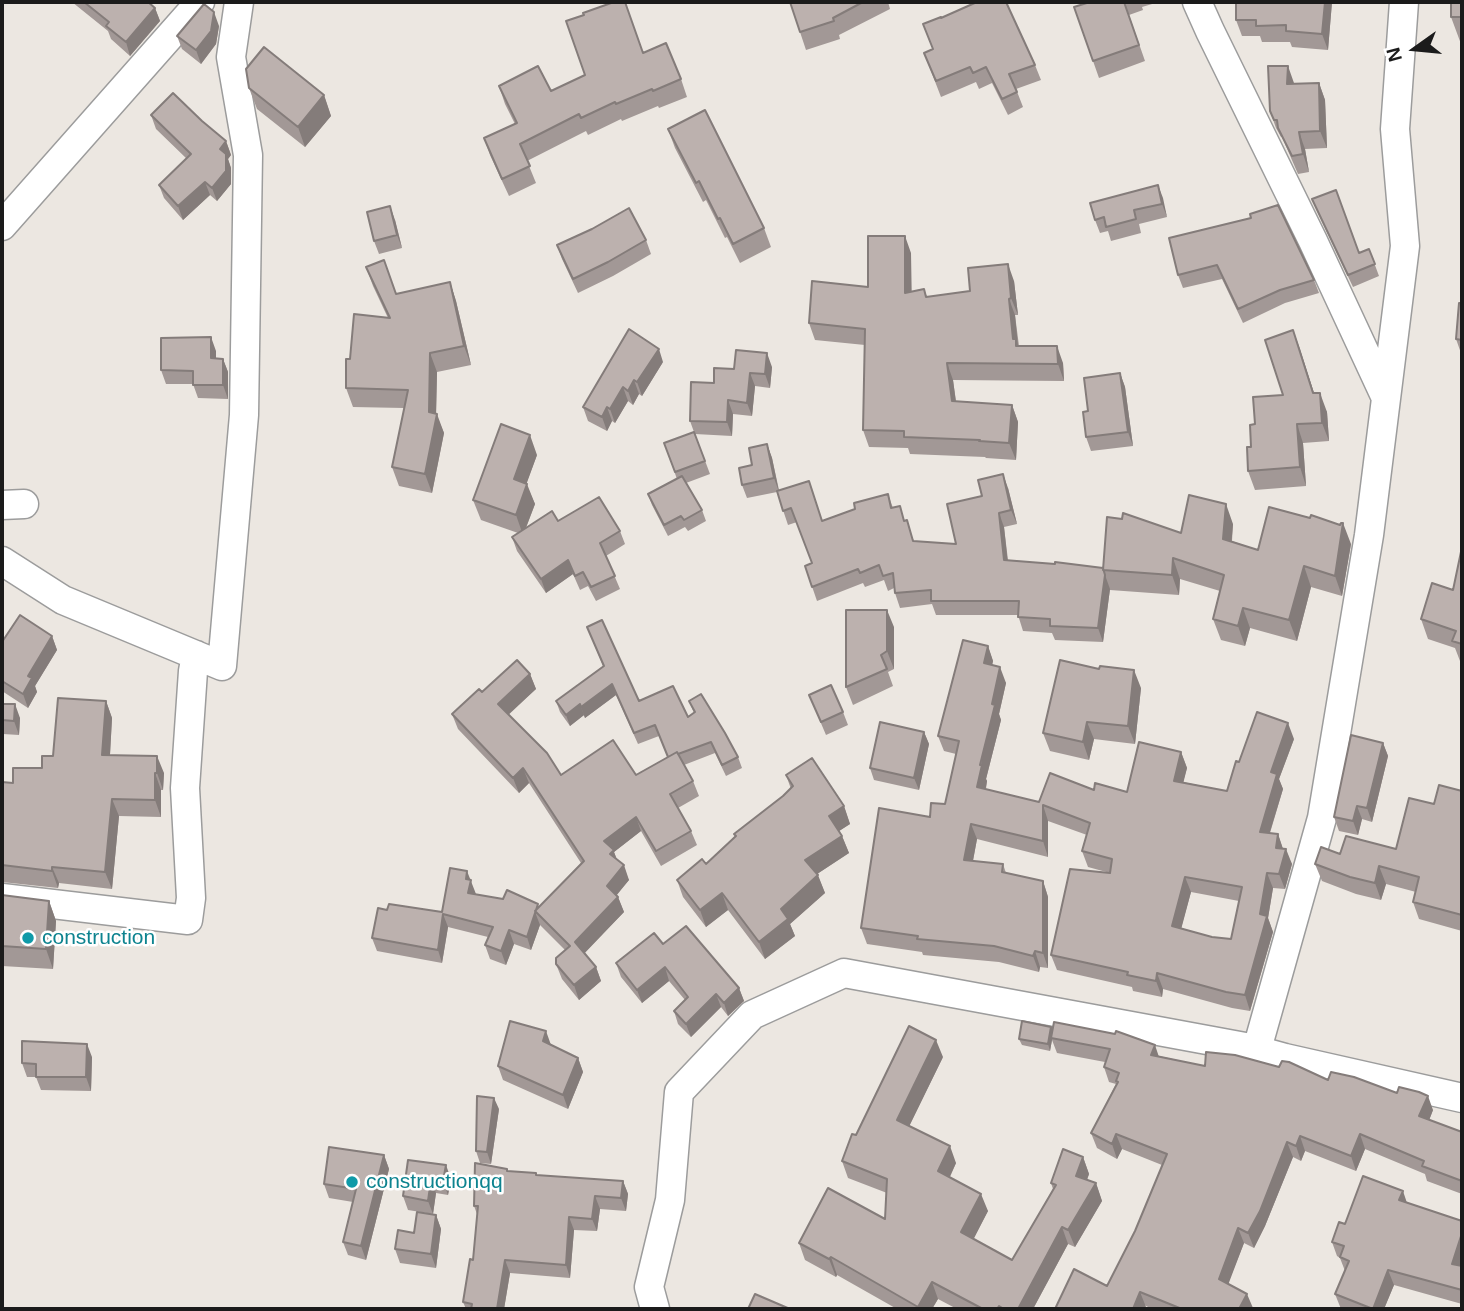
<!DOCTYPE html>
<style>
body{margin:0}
#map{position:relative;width:1464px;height:1311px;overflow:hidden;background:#ece7e1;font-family:Helvetica,sans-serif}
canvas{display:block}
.frame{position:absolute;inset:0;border:4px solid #1b1b1b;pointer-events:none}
.north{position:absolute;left:1380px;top:14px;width:70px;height:70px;-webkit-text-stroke:5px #fff;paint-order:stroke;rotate:255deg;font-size:19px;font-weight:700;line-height:28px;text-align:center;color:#1b1b1b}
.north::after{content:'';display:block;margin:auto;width:24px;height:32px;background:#1b1b1b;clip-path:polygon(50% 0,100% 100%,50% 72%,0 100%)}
</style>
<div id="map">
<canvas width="1464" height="1311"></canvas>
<div class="frame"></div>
<div class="north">N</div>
</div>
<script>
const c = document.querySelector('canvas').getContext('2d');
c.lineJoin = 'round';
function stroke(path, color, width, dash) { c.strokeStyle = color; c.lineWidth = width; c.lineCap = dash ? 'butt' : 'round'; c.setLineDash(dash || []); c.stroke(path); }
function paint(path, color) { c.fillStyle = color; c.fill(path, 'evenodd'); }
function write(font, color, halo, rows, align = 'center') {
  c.font = font + ' Helvetica,sans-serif'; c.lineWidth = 5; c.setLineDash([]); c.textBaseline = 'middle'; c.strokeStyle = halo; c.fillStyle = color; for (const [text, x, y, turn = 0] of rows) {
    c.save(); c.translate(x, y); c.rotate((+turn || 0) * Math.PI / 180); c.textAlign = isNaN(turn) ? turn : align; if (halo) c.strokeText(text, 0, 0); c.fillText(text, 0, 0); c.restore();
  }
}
const minor = new Path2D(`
 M1197,2L1210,31L1313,241L1386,398
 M2,226L200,2
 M2,505L24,504
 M2,561L63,600L222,666L244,415L248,155L231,57L239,2
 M2,898L188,920L191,898L185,788L193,671L196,655
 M1257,1049L1322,818L1369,535L1405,246L1395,129L1404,2
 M655,1309L649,1287L670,1200L679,1092L752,1015L844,973L1245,1047L1285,1058L1462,1098`);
const wall = new Path2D(`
 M72,2H148L155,8L160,21L130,56L111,39L108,31Z
 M790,2H888L890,9L839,35L840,39L806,50Z
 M1090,2H1159L1142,7L1143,10L1129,15L1145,61L1099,78L1074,7Z
 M1236,2H1332L1328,50L1292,47L1290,42H1262L1260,36H1242L1236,20Z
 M1462,2V44H1461L1451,17Z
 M941,18L1035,65L1041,80L1016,89L1023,107L1008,115L992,83L979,89L976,82L941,97L924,53L933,49L923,24Z
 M219,26L216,44L201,64L182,49L177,36Z
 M643,53L681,79L687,97L659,108L658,106L622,121L621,119L588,135L586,131L527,161L536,183L509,196L490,155L484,138L515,124L505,104L499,86L551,91Z
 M1319,83L1325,100L1327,148L1305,149L1309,172L1298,174L1282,137H1281L1276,128L1270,111L1294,84Z
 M249,88L324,95L331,116L305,147L257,109Z
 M151,115L202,121L226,141L231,155L228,159L231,168V184L217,201L210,195L183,220L164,198L159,185L187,159L156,129Z
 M668,129L764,228L771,247L740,263L727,237L725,238L706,200L703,202L675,148Z
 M1158,185L1167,217L1139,224L1141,233L1111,241L1108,231L1100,233L1095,220Z
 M1312,199L1359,253L1369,249L1379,276L1353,287L1317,211Z
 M395,220L402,248L379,254L374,241Z
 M1169,238L1314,280L1319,293L1285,303L1243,323L1222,279L1183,288L1178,275Z
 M646,240L651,254L613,276L578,293L562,259L557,245Z
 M911,253V292L924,289L927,297L970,291L1014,281L1018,315H1015L1019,346L1063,363L1064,381L953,380L956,401L1012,405L1018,422L1016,460L986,458L985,457L910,454L908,448L869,447L863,430L865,345L815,340L809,323L868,287Z
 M366,267L396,294L450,282L456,301L471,365L437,372L436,414L444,433L432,493L399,486L392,467L404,408L353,407L346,388L350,359L388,318L373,286Z
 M1462,303V356L1456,339Z
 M1293,330L1314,393L1327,412L1329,441L1303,443L1306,486L1255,490L1248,471L1255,424L1283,395Z
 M216,351V359H223L228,372V399L198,398L193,384H166L161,370Z
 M663,362L642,396L639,394L633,405L628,401L615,423L612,421L607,431L588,421L583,407Z
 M772,367L770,388L755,386L752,416L733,414L732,436L695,434L710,474L686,483L702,510L706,521L688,531L685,527L668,536L652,505L648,494L677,479L664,443L694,432L690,421L714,383L734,369Z
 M1120,373L1125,387L1133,446L1091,451L1086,437Z
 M767,444L772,458L779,490L809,481L822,521L855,509L888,494L893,508L905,521L914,541L956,544L982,496L1008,488L1017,524L1004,527L1008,560L1103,568L1181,533L1233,524L1232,541L1258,550L1351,544L1342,596L1311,587L1297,641L1250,628L1245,646L1221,640L1213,619L1220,591L1180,579L1179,595L1110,590V589L1103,642L1055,640L1052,633L1023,631L1018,615H936L932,604L900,608L895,593L894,588L888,591L884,580L865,587L863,583L817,601L805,566L812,563L797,522L788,525L777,492L747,498L742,485L752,465Z
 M537,455L526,484L535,504L526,528L558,521L620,531L625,544L606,556L620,589L596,601L588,586L580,590L573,574L546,593L517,551L512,537L518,533L481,520L473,500Z
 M1462,547V662L1460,661L1455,648L1428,639L1421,619L1453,590Z
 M587,627L639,701L688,717L694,713L689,701L738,757L742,768L726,776L715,753L684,765L693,781L699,796L678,808L691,831L697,845L661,866L641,831L614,852L617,860L629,880L616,895L618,897L624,912L584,953L596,967L601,981L579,1000L562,979L556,964L565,950L540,925L531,950L514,944L506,965L490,959L485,945L488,937L448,927L442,963L377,951L372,938L387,910L442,912L475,894L539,907L581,863L529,783L519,793L458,729L452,714L482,692L530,674L536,689L508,714L561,775H636L668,757L659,736L638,744L616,695L585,718L584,715L570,726L560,712L556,701L603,666Z
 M894,627V669L888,672L893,686L853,705L846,687Z
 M52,636L57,650L35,686L37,692L28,708L2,691V642Z
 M988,646L993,661L992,665L1006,683L999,714L1001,720L986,779L987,781L986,789L1039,802L1094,790L1127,792L1181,752L1187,768L1183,782L1227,791L1239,762L1294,739L1279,779L1283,789L1270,833L1278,834L1283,849L1292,864L1285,889L1273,888L1268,918L1273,932L1250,1011L1232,1008L1163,989L1162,997L1133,991L1132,987L1057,970L1051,955L1110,873L1088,867L1082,851L1087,835L1048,821V857L977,839L973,861L1003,864L1006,873L1043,881L1048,897V968L1040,967L1039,972L999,962L923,955L922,952L867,944L861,928L930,817L945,804L956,754L944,751L938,736ZM1191,892L1239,901L1231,939L1212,937L1181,928Z
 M1141,688L1135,744L1094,739L1089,760L1050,751L1043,733Z
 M809,695L843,712L848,725L826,735Z
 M106,701L112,718L110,755L164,773L163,790H161V817L119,816L112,889L59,883L58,888L2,882V782L13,783L42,768Z
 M2,704L20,718L19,735L3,734L2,753Z
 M924,732L929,744L919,790L874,780L870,768Z
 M1383,743L1388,756L1372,822L1362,819L1358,835L1339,831L1334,817Z
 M786,775L844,806L850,824L839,831L842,836L849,853L817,874L825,893L790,924L795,936L765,959L728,910L706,927L683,897L677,880L706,864L735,836L734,834L791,789Z
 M1462,791V931L1419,919L1413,902L1416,892L1386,884L1381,900L1356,894L1322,881L1315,864L1340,854L1396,849L1434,804Z
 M2,895L49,901L56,921L53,969L2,966Z
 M663,944L739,988L744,1001L728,1016L721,1007L691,1037L678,1024L674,1011L685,1000L669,981L642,1003L621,977L616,963Z
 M1051,1027L1053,1032L1159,1056L1205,1066L1279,1067L1328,1080L1433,1110L1429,1120L1462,1132V1194L1427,1181L1425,1174L1365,1149L1356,1171L1305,1151L1301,1161L1293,1157L1265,1226L1254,1248L1244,1243L1228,1283L1252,1309H1152L1107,1286L1135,1231L1162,1165L1122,1149L1117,1159L1097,1148L1091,1133L1116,1084L1109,1082L1104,1067L1105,1062L1057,1053L1052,1040L1050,1051L1022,1045L1019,1039Z
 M550,1044L578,1058L583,1072L568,1109L503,1080L498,1066Z
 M92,1057L91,1091L41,1090L36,1077H27L22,1063Z
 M943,1057L909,1126L956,1163L950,1177L988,1211L973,1239L1012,1260L1053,1189L1051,1183L1083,1157L1089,1174L1087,1180L1096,1183L1102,1201L1075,1247L1068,1244L1033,1309H957L938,1299L932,1309H897L837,1275L836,1277L805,1260L799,1243L885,1219L887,1193L848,1178L842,1161L856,1135Z
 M499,1109L491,1164L480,1163L476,1151Z
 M384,1155L389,1169L366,1260L348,1255L343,1242L353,1202L329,1198L324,1184Z
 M408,1160L451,1179L448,1195L436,1193L433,1214L408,1210L403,1196Z
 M507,1169L508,1171L537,1175L623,1181L628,1194L626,1211L600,1209L597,1231L574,1230L570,1278L510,1273L504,1309H466L463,1302L473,1260L477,1214L474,1206Z
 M1407,1203L1462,1266V1304L1394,1285L1384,1309H1341L1335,1294L1345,1271L1340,1258L1337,1256L1332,1242L1345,1224Z
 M436,1215L441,1229L436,1268L400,1263L395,1249Z`);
const shadedWall = new Path2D(`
 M1325,2H1332L1328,50L1322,34Z
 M155,8L160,21L130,56L126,42Z
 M214,12L219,26L216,44L201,64L196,50Z
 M1288,66L1294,83V101L1287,84Z
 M1319,83L1325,100L1327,148L1320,131Z
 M324,95L331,116L305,147L298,127Z
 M1299,132L1305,149L1309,172L1303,154Z
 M226,141L231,155L228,159L231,168V184L217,201L212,188L220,149Z
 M205,182L210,195L183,220L178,206Z
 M1158,185L1163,198L1167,217L1162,204Z
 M390,206L395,220L402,248L397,235Z
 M905,236L911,253L912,310L905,293Z
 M1008,264L1014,281L1018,315L1011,298Z
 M450,282L456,301L471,365L464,346Z
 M1009,299L1015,315L1018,346L1022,356V363L1013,339Z
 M1293,330L1300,349L1320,412L1313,393Z
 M211,337L216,351V372L211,358Z
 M1057,346L1063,363L1064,381L1058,364Z
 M659,349L663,362L642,396L637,382Z
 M430,353L437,372L436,416L437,414L444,433L432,493L425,474L429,412Z
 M767,353L772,367L770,388L765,374Z
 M223,359L228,372V399L223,385Z
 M947,363L953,380L958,418L952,401Z
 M750,373L755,386L752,416L747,403Z
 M1120,373L1125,387L1133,446L1128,432Z
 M634,380L639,394L633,405L628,391Z
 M623,387L628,401L615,423L610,409Z
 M1320,393L1327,412L1329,441L1322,423Z
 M728,400L733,414L732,436L727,422Z
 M1012,405L1018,422L1016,460L1009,443Z
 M607,407L612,421L607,431L602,417Z
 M1297,424L1303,443L1306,486L1300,467Z
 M530,435L537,455L521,499L514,479Z
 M767,444L772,458L779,492L774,478Z
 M1003,474L1008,488L1017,524L1011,510Z
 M527,484L535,504L523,535L516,515Z
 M1226,504L1233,524L1230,559L1223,539Z
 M999,513L1004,527L1009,574L1004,560Z
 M1343,523L1351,544L1342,596L1335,576Z
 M1173,558L1180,579L1179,595L1172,575Z
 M568,560L573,574L546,593L541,579Z
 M1304,566L1311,587L1297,641L1289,620Z
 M1105,575L1110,589L1103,642L1098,628Z
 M1243,608L1250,628L1245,646L1238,626Z
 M887,610L894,627V669L887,651Z
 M52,636L57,650L35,686L37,692L28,708L23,694L28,676Z
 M988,646L993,661L989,679L984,663Z
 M1000,667L1006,683L999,714L1001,720L986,779L987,781L983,803L977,787L992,704Z
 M1134,670L1141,688L1135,744L1128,726Z
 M530,674L536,689L504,719L498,704Z
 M612,684L616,695L585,718L581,707Z
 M106,701L112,718L109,772L102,755Z
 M15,704L20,718L19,735L14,721Z
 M580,704L584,715L570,726L566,715Z
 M1087,722L1094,739L1089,760L1083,742Z
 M1288,723L1294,739L1279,779L1283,789L1265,848L1260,832L1271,772Z
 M924,732L929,744L919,790L914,778Z
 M1383,743L1388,756L1372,822L1367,808Z
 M1181,752L1187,768L1180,796L1174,781Z
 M157,756L164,773L163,790L157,773Z
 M523,768L529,783L519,793L513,778Z
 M155,773L161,790V817L155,800Z
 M112,799L119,816L112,889L105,872Z
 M1043,805L1048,821V857L1043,841Z
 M844,806L850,824L836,833L829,816Z
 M1357,806L1362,819L1358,835L1353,821Z
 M636,817L641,831L614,852L619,865L616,869L604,841Z
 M971,824L977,839L970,876L964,860Z
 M1278,834L1283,849H1286L1292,864L1285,889L1279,874L1276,848Z
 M842,836L849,853L811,878L805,860Z
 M624,865L629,880L612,901L607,886Z
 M1379,866L1386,884L1381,900L1375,883Z
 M52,867L59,883L58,888L52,871Z
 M467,871L476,894L468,893L466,879Z
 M1267,873L1273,888L1268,918L1273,932L1250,1011L1245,995Z
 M818,875L825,893L790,924L795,936L765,959L759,942L781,909Z
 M1185,877L1191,892L1178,941L1172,926Z
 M1043,881L1048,897V968L1043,953Z
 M722,893L728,910L706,927L700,910Z
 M618,897L624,912L581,957L575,942Z
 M49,901L56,921L53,969L46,949Z
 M535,912L540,925L531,950L527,937Z
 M443,914L448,927L442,963L438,950Z
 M509,930L514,944L506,965L501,951Z
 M1035,951L1040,967L1039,972L1033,956Z
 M596,967L601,981L579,1000L574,985Z
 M665,967L669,981L642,1003L637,990Z
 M1157,973L1163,989L1162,997L1156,981Z
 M739,988L744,1001L728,1016L724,1003Z
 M716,994L721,1007L691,1037L686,1024Z
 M1051,1027L1053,1034L1050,1051L1048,1044Z
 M546,1031L551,1045L543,1041Z
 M936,1040L943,1057L904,1137L897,1120Z
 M87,1044L92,1057L91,1091L86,1077Z
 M1155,1045L1160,1060L1151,1055Z
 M578,1058L583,1072L568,1109L563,1095Z
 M1428,1096L1433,1110L1425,1131L1419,1116Z
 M494,1098L499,1109L491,1164L487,1152Z
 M1116,1134L1122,1149L1117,1159L1112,1144Z
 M1360,1134L1365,1149L1356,1171L1351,1156Z
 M1300,1136L1305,1151L1301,1161L1296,1146Z
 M1287,1142L1293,1157L1265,1226L1254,1248L1248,1233Z
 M950,1146L956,1163L944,1189L938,1171Z
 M384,1155L389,1169L366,1260L361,1246Z
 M1083,1157L1089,1174L1082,1193L1076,1176Z
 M446,1165L451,1179L448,1195L443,1181Z
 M431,1180L436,1193L433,1214L428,1201Z
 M623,1181L628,1194L626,1211L621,1198Z
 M1096,1183L1102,1201L1075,1247L1068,1230Z
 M1403,1191L1408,1206L1399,1200Z
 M981,1194L988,1211L968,1250L961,1232Z
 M595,1196L600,1209L597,1231L592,1219Z
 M436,1215L441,1229L436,1268L431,1254Z
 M569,1217L574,1230L570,1278L566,1265Z
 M1062,1227L1068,1244L1033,1309H1018Z
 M1238,1228L1244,1243L1225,1293L1219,1279Z
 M1462,1233V1264L1458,1279L1452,1264Z
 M831,1257L837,1275L836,1277L829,1259Z
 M505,1260L510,1273L504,1309H497Z
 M1388,1270L1394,1285L1384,1309H1373Z
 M932,1282L938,1299L932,1309H918V1307Z
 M1140,1292L1146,1307L1145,1309H1133Z
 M1247,1294L1253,1308L1239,1309Z`);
const building = new Path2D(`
 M84,2H148L155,8L126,42L106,26L109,22Z
 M614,2H625L643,53L666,43L681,79L653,91L652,89L616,104L615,102L581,118L579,114L520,144L530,166L502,179L484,138L517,123L499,86L538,66L551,91L585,75L566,21L584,15L583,13Z
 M790,2H863L833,18L834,21L800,32Z
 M977,2H1006L1035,65L1009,74L1017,92L1002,99L986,67L973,73L970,67L936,81L924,53L933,49L923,24L941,17V18Z
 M1090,2H1124L1139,45L1093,61L1074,7Z
 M1236,2H1325L1322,34L1286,31V25L1256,26V20H1236Z
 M1451,2H1462V17H1451Z
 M204,4L214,12L211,31L196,50L177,36Z
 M264,47L324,95L298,127L249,88L246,69Z
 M1268,66H1288L1287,84L1319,83L1320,131L1299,132L1303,154L1292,156L1278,128L1277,120H1274L1270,111Z
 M173,93L202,121L226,141L220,149L226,154V171L212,188L205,182L178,206L159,185L191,154L151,115Z
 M705,110L764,228L733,244L720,218L718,219L699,181L696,183L668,129Z
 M1158,185L1162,204L1134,210L1136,219L1106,227L1104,217L1095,220L1090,203Z
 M1336,190L1359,253L1369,249L1375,264L1348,275L1312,199Z
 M1278,205L1314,280L1280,290L1238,309L1217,265L1178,275L1169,238L1251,218L1250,214Z
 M390,206L397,235L374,241L367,212Z
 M629,208L646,240L608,262L573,279L557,245L592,229Z
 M868,236H905V293L924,289L926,297L970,291L968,268L1008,264L1011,298L1009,299L1013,339H1016V346H1057L1058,364L947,363L952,401L1012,405L1009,443L979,441L980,440L904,437V431L863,430L865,329L809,323L812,281L868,287Z
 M384,260L396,294L450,282L464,346L430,353L429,412L437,414L425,474L392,467L408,390L346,388V359H350L354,314L390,318L366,267Z
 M1459,303H1462V340L1456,339Z
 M629,329L659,349L637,382L634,380L628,391L623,387L610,409L607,407L602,417L583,407Z
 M1293,330L1313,393H1320L1322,423L1297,424L1300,467L1248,471L1247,447H1251L1250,425L1255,424L1253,397L1283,395L1265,340Z
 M211,337V358L223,359V385H193V371L161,370V338Z
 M736,350L767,353L765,374L750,373L747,403L728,400L727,422L690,421L691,382L714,383V368L734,369Z
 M1120,373L1128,432L1086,437L1083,412L1088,411L1084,378Z
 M501,424L530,435L514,479L527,484L516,515L473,500Z
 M694,432L705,461L675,472L664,443Z
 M767,444L774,478L742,485L739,468L752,465L749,448Z
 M1003,474L1011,510L999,513L1004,560L1055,564V562L1103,568L1105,575L1098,628L1050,626V619L1018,617L1019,601H931V590L895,593L893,573L883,576L879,565L860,573L858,569L812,587L805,566L812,563L791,508L783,511L777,491L809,481L822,521L855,509L854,503L888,494L891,508L900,506L904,521L907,520L913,541L956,544L947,504L982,496L978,480Z
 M682,476L702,510L684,520L681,516L664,525L648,494Z
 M1189,495L1226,504L1223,539L1258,550L1269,507L1310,518L1311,515L1340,525L1341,523H1343L1335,576L1304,566L1289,620L1243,608L1238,626L1213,619L1224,575L1173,558L1172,575L1103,570L1107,517L1122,519L1123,513L1181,533Z
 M599,497L620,531L600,543L615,576L591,587L583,572L575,576L568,560L541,579L512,537L552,511L558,521Z
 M1462,547V644L1452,641L1456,631L1421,619L1432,583L1453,590Z
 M846,610H887V651L881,655L887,669L846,687Z
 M20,615L52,636L28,676L32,678L23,694L2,681V652L3,650L2,649V642Z
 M602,620L639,701L673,686L688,717L695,712L689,701L701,694L725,733L738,757L722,765L711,742L678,754L677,752L668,757L655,725L634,733L612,684L581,707L580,704L566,715L556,701L604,666L587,627Z
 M963,640L988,646L984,663L1000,667L992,704L995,705L980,765H982L977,787L1039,802L1050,773L1094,790L1095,783L1127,792L1139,742L1181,752L1174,781L1227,791L1236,761L1239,762L1257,712L1288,723L1271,772L1277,774L1260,832L1278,834L1276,848L1286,849L1279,874L1267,873L1260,914L1267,916L1245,995L1226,992L1157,973L1156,981L1127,975L1128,972L1051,955L1070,869L1110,873L1112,859L1082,851L1090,823L1043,805V841L971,824L964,860L1003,864L1002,872L1043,881V953L1035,951L1033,956L994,946L917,939L918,936L861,928L879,808L930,817L931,803L945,804L959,741L938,736ZM1185,877L1242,887L1231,939L1212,937L1172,926Z
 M517,660L530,674L498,704L547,753L561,775L613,740L636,775L677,752L693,781L670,794L691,831L656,851L636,817L604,841L614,850L610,854L624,865L607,886L618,897L575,942L596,967L574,985L556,964V958L570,946L535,911L584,861L523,768L513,778L452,714L479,689L482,692Z
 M1060,660L1099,669L1100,666L1134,670L1128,726L1087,722L1083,742L1043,733Z
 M831,685L843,712L821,722L809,695Z
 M58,698L106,701L102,755L157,756V773H155V800L112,799L105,872L52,867V871L2,865V782L13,783V768H42V756H53Z
 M2,704H15L14,721L2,720Z
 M880,722L924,732L914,778L870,768Z
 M1351,735L1383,743L1367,808L1357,806L1353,821L1334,817Z
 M812,758L844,806L829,816L842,836L805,860L818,875L781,909L788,919L759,942L722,893L700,910L677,880L702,859L706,864L736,836L734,834L783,796L793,786L786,775Z
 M1439,785L1462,791V915L1413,902L1419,877L1379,866L1375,883L1350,877L1315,864L1321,847L1340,854L1346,836L1396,849L1409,798L1434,804Z
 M450,868L467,871L466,879L471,880L468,893L503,899L507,890L538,904L527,937L509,930L501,951L485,945L493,927L443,914L438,950L372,938L378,908L387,910L389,904L442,912Z
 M2,895L49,901L46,949L2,946Z
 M686,926L739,988L724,1003L716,994L686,1024L674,1011L688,997L665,967L637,990L616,963L654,933L663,944Z
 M510,1021L546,1031L543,1041L578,1058L563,1095L498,1066Z
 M1022,1021L1051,1027L1048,1044L1019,1039Z
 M1054,1022L1115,1034L1116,1031L1155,1045L1151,1055L1205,1066L1206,1052L1235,1055L1279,1067L1282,1061L1289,1062L1328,1080L1331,1072L1354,1077L1397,1093L1399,1087L1419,1092L1428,1096L1419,1116L1462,1132V1181L1422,1166L1424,1161L1360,1134L1351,1156L1300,1136L1296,1146L1287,1142L1260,1211L1248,1233L1238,1228L1219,1279L1247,1294L1239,1309H1182L1140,1292L1133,1309H1055L1074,1269L1107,1286L1135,1231L1167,1154L1116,1134L1112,1144L1091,1133L1118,1082L1116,1081L1119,1073L1104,1067L1110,1049L1051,1038Z
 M909,1026L936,1040L897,1120L950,1146L938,1171L981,1194L961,1232L1012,1260L1056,1185L1051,1183L1063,1149L1083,1157L1076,1176L1096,1183L1068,1230L1062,1227L1018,1309H1004L999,1306L997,1309H983L932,1282L918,1307L831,1257L829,1259L799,1243L828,1188L885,1219L887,1179L842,1161L852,1134L856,1135Z
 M22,1041L87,1044L86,1077H36V1064L22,1063Z
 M477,1096L494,1098L487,1152L476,1151Z
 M329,1147L384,1155L361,1246L343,1242L356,1189L324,1184Z
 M408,1160L446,1165L443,1181L431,1180L428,1201L403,1196Z
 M475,1163L507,1169V1171L536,1173V1175L623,1181L621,1198L595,1196L592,1219L569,1217L566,1265L505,1260L497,1309H471L472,1304L463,1302L470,1259L473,1260L478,1206H474Z
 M1363,1176L1403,1191L1399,1200L1462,1221V1233L1452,1264L1462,1266V1290L1388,1270L1373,1309L1335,1294L1349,1261L1340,1257L1344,1246L1332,1242L1339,1222L1345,1224Z
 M417,1212L436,1215L431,1254L395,1249L398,1230L414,1233Z
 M755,1294L790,1309H748Z`);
const markers = [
 [28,938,7,"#0f9aa8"],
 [352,1182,7,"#0f9aa8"]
];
const cultureNames = [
 ["construction",42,938],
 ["constructionqq",366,1182]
];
stroke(minor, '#9c9c9c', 31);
stroke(minor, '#fff', 28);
paint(wall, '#a29896');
paint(shadedWall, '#847c7a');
paint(building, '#bcb1ae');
stroke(building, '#847c7a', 2);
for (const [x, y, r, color] of markers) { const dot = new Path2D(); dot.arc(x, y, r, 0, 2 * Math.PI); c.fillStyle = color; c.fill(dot); stroke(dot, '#fff', 2.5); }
write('21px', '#0d838f', '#fff', cultureNames, 'left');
</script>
